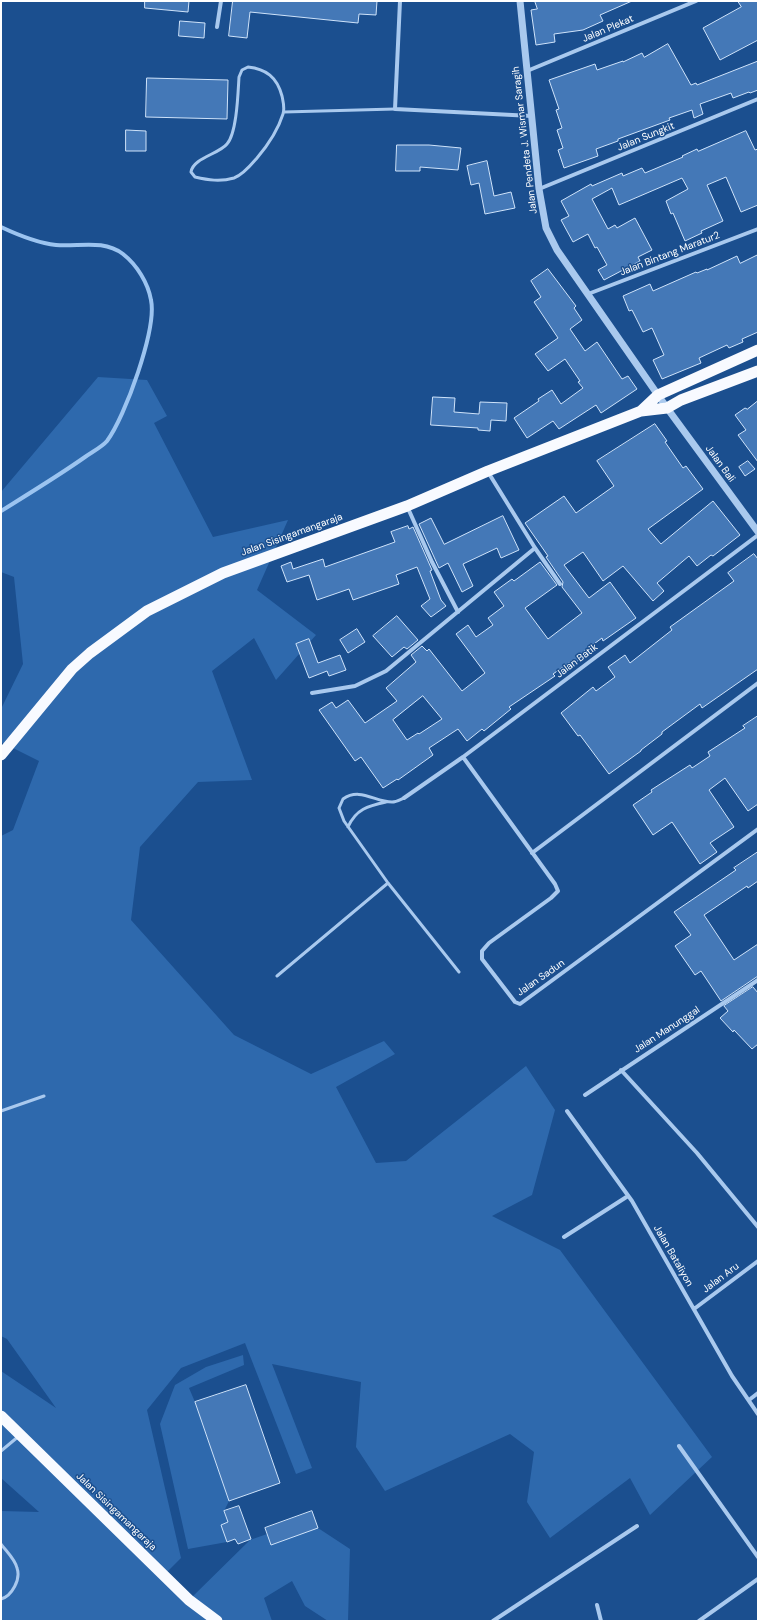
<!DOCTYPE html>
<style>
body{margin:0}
#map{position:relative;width:759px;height:1622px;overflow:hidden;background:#1b4f8f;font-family:"DM Sans",sans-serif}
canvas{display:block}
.frame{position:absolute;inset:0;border:2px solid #fff;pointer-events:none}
</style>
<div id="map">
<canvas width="759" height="1622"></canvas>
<div class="frame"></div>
</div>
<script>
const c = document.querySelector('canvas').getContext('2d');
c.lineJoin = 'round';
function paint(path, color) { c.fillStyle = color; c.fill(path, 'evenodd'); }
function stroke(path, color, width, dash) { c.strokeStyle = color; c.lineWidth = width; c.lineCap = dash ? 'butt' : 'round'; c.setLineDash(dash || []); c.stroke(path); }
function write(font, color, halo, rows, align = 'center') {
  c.font = font + ' "DM Sans",sans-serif'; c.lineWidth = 3; c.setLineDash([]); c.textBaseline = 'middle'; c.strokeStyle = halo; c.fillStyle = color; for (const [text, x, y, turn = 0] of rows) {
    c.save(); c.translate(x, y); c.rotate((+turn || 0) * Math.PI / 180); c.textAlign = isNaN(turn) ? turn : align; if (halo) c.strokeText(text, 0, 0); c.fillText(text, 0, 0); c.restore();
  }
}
const green = new Path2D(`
 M98,377L147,380L167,416L154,423L213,537L288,520L257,590L316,635L276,680L254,638L212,671L252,780L198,782L140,847L131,920L234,1035L311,1074L384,1041L395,1054L336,1087L376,1163L406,1161L526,1066L555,1110L532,1195L492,1216L560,1250L712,1457L650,1515L630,1478L550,1538L527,1502L534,1452L510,1434L385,1491L356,1447L361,1382L272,1364L312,1468L296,1474L245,1343L181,1368L147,1410L181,1558L164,1575L189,1600L250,1540L267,1534L318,1528L350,1549L348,1621H328L305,1606L292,1581L264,1598L272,1621H1V1511L39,1512L1,1478V1371L56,1408L7,1339L1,1336V836L13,830L39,761L1,742V709L23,664L14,577L1,572V492Z
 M243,1355L244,1365L189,1388L195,1402L229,1501L224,1511L228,1522L227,1542L188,1549L160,1424L175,1385L206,1367Z`);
const stream = new Path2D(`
 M1,227C18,235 37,243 56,245C79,247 103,239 123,254C137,265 148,283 151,300C157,329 125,417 107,441C102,447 92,452 85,457C58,476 30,493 1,511`);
const building = new Path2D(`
 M145,1H189L188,12L145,8Z
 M233,1H377L376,15L359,14L358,23L250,12L247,38L229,36Z
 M535,1H632L600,15L603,21L583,30L554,34L555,42L536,45L531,10L537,9Z
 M738,1H758V40L720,60L703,28L741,7Z
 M180,21L205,23L204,38L179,36Z
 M668,44L691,85L696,83L697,85L758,61V90L750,93L749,92L733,98L731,93L700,104L703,114L694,118L692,110L669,118L670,120L618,139V141L596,149L598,156L564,168L558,150L563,148L557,130L562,128L556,110L559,109L549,80L595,64L597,70L623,61V62L642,53L644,57Z
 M147,78L228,80L227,119L146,117Z
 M126,130L146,131V151H126Z
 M746,131L755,150L758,149V205L741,212L726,177L707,185L723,221L701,231L702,233L685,241L673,213L671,214L666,201L688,189L682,178L619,205L612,188L592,199L608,229L615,225L617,228L635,218L652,250L638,257L640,261L604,280L598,270L607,265L597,247L595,248L588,234L573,242L561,220L569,216L561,201L591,184L592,186L622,173L623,176L642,168L645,173L683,157L682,156L697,149L698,151Z
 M397,145H429L461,148L458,170L420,167V171H396Z
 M487,161L494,196L511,192L515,208L485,214L479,183L471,185L467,166Z
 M758,255V332L742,339L743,342L729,348L727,345L699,358L701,363L662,379L653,360L664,355L652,328L643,332L632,310L629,311L623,296L650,284L653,291L696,272L697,273L707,269V270L737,256L740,263Z
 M548,269L576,306L574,308L582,320L570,329L585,351L597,342L622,379L628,376L637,389L601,413L596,405L559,429L553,421L527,438L514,418L539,401L538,399L552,390L561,404L583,388L578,382L580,381L565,359L548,371L535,354L558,338L534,302L541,297L531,281Z
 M433,397L455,398L454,412L479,414L480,402L507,403L506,421L491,420L490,431L478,430V428L431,425Z
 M758,401V462L738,435L746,430L735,415L745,408L747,409Z
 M655,424L667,441L665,442L683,468L686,466L703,489L648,529L661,544L713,501L740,535L713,556L711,555L697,566L689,556L657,583L664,591L653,601L623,566L603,581L583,552L564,565L589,598L610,582L636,618L603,641L602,638L583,652L586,655L575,663L573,660L553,674L555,676L509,707L511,709L484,731L482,729L467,741L458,729L429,748L433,755L398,780L397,779L383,788L361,757L355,761L319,710L332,702L336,708L348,700L365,723L397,701L386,688L416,662L411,655L422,646L427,651L429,649L462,691L485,673L456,634L468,625L476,637L493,625L488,618L504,606L494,592L512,579L514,581L540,562L557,585L525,608L548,639L582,613L562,587L563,582L546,557L548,556L525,523L564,496L576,513L614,486L597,461ZM423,696L442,719L419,734L418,733L407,740L393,720Z
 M748,461L755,469L745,476L739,467Z
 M503,516L519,550L501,558L497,548L463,564L473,586L462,592L448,563L439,568L419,524L431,518L444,544Z
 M408,526L409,529L413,527L432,570L430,571L441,600L446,606L431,617L421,606L430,599L417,567L396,575L399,584L353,600L349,589L317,600L309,575L287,582L281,566L291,562L293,569L323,559L325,567L395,542L391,532Z
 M754,554L758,559V669L702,708L700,704L662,732V734L641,750V751L609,774L580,735L578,736L561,713L593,687L596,691L615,677L608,667L625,655L630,663L672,630L670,627L734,581L728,573Z
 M397,616L418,640L407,649L404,647L392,657L373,636Z
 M357,629L365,642L348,653L340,640Z
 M309,639L318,663L340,655L346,670L329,676L327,671L309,678L296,644Z
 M758,716V804L748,811L725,778L709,790L734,827L710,843L717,852L700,864L672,822L653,835L633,805L652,792L651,790L690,765L692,768L710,756L708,752L745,728L743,726Z
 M758,852V881L748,888L747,886L704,915L734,960L758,944V976L721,1001L701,971L695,975L675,946L691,935L674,912L736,870L734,868Z
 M753,987L758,993V1044L752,1049L734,1030L733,1032L720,1018L728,1011L724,1006Z
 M246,1385L280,1483L229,1501L195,1402Z
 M239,1506L251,1539L238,1544L235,1539L227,1542L221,1525L228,1522L224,1511Z
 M312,1511L318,1528L271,1545L265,1528Z`);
const service = new Path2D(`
 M248,67C266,69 277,77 282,96C283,101 285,108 283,114C278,130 268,145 257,158C251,165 243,175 234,178C220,182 208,180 195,177L191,172C193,158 219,154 227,144C237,133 238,92 239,77L242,70Z
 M284,112L395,109
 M404,798C401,799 397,802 392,802C375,802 360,787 343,799L339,808L344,821L388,883L459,972
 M348,827C356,809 368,806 386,802
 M277,976L388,883
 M1,1111L44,1096
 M1,1451L19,1436
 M1,1544C6,1551 15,1559 17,1568C21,1579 12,1596 1,1599`);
const minor = new Path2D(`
 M400,1L395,109L532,116
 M217,27L221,1
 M527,71L696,1
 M539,189L758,99
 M588,294L758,229
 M488,472L535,548L560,584
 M407,506L432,562L458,612
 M312,693L355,686L386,671L535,548
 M463,757L555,884L558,891L551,898L489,943L482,951V959L515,1002L520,1004L758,829
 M404,798L463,757L758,535
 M532,853L758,683
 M621,1070L697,1153L758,1227
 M585,1095L758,980
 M567,1111L632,1201L732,1376L758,1414
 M564,1237L628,1196
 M694,1309L758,1261
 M749,1400L758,1393
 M679,1446L758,1557
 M597,1605L601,1621
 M493,1621L637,1526
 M699,1621L758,1579`);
const tertiary = new Path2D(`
 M520,1L539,189L546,228L557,250L667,408L758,532`);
const trunk = new Path2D(`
 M641,411L658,395L758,350
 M1,755L72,669L90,653L147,611L223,573L407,506L488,471L641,411L667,408L681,400L758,371
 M1,1416L189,1600L217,1621`);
const streetNames = [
 ["Jalan Plekat",608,29,-23],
 ["Jalan Sungkit",646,137,-22],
 ["Jalan Pendeta J. Wismar Saragih",525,140,-97],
 ["Jalan Bintang Maratur2",670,254,-21],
 ["Jalan Bali",720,464,54],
 ["Jalan Sisingamangaraja",292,535,-20],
 ["Jalan Batik",577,661,-37],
 ["Jalan Sadun",541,978,-35],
 ["Jalan Manunggal",667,1030,-33],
 ["Jalan Bataliyon",673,1256,60],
 ["Jalan Aru",721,1278,-37],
 ["Jalan Sisingamangaraja",116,1512,44]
];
paint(green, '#2e69ad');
stroke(stream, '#9cc4f0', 4);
paint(building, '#4478b7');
stroke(building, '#cfe3fa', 1);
stroke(service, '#a9c9ee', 3);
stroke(minor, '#a9c9ee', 4);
stroke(tertiary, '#a9c9ee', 7);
stroke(trunk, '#f8faff', 11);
write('10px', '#fff', '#1b4f8f', streetNames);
</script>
